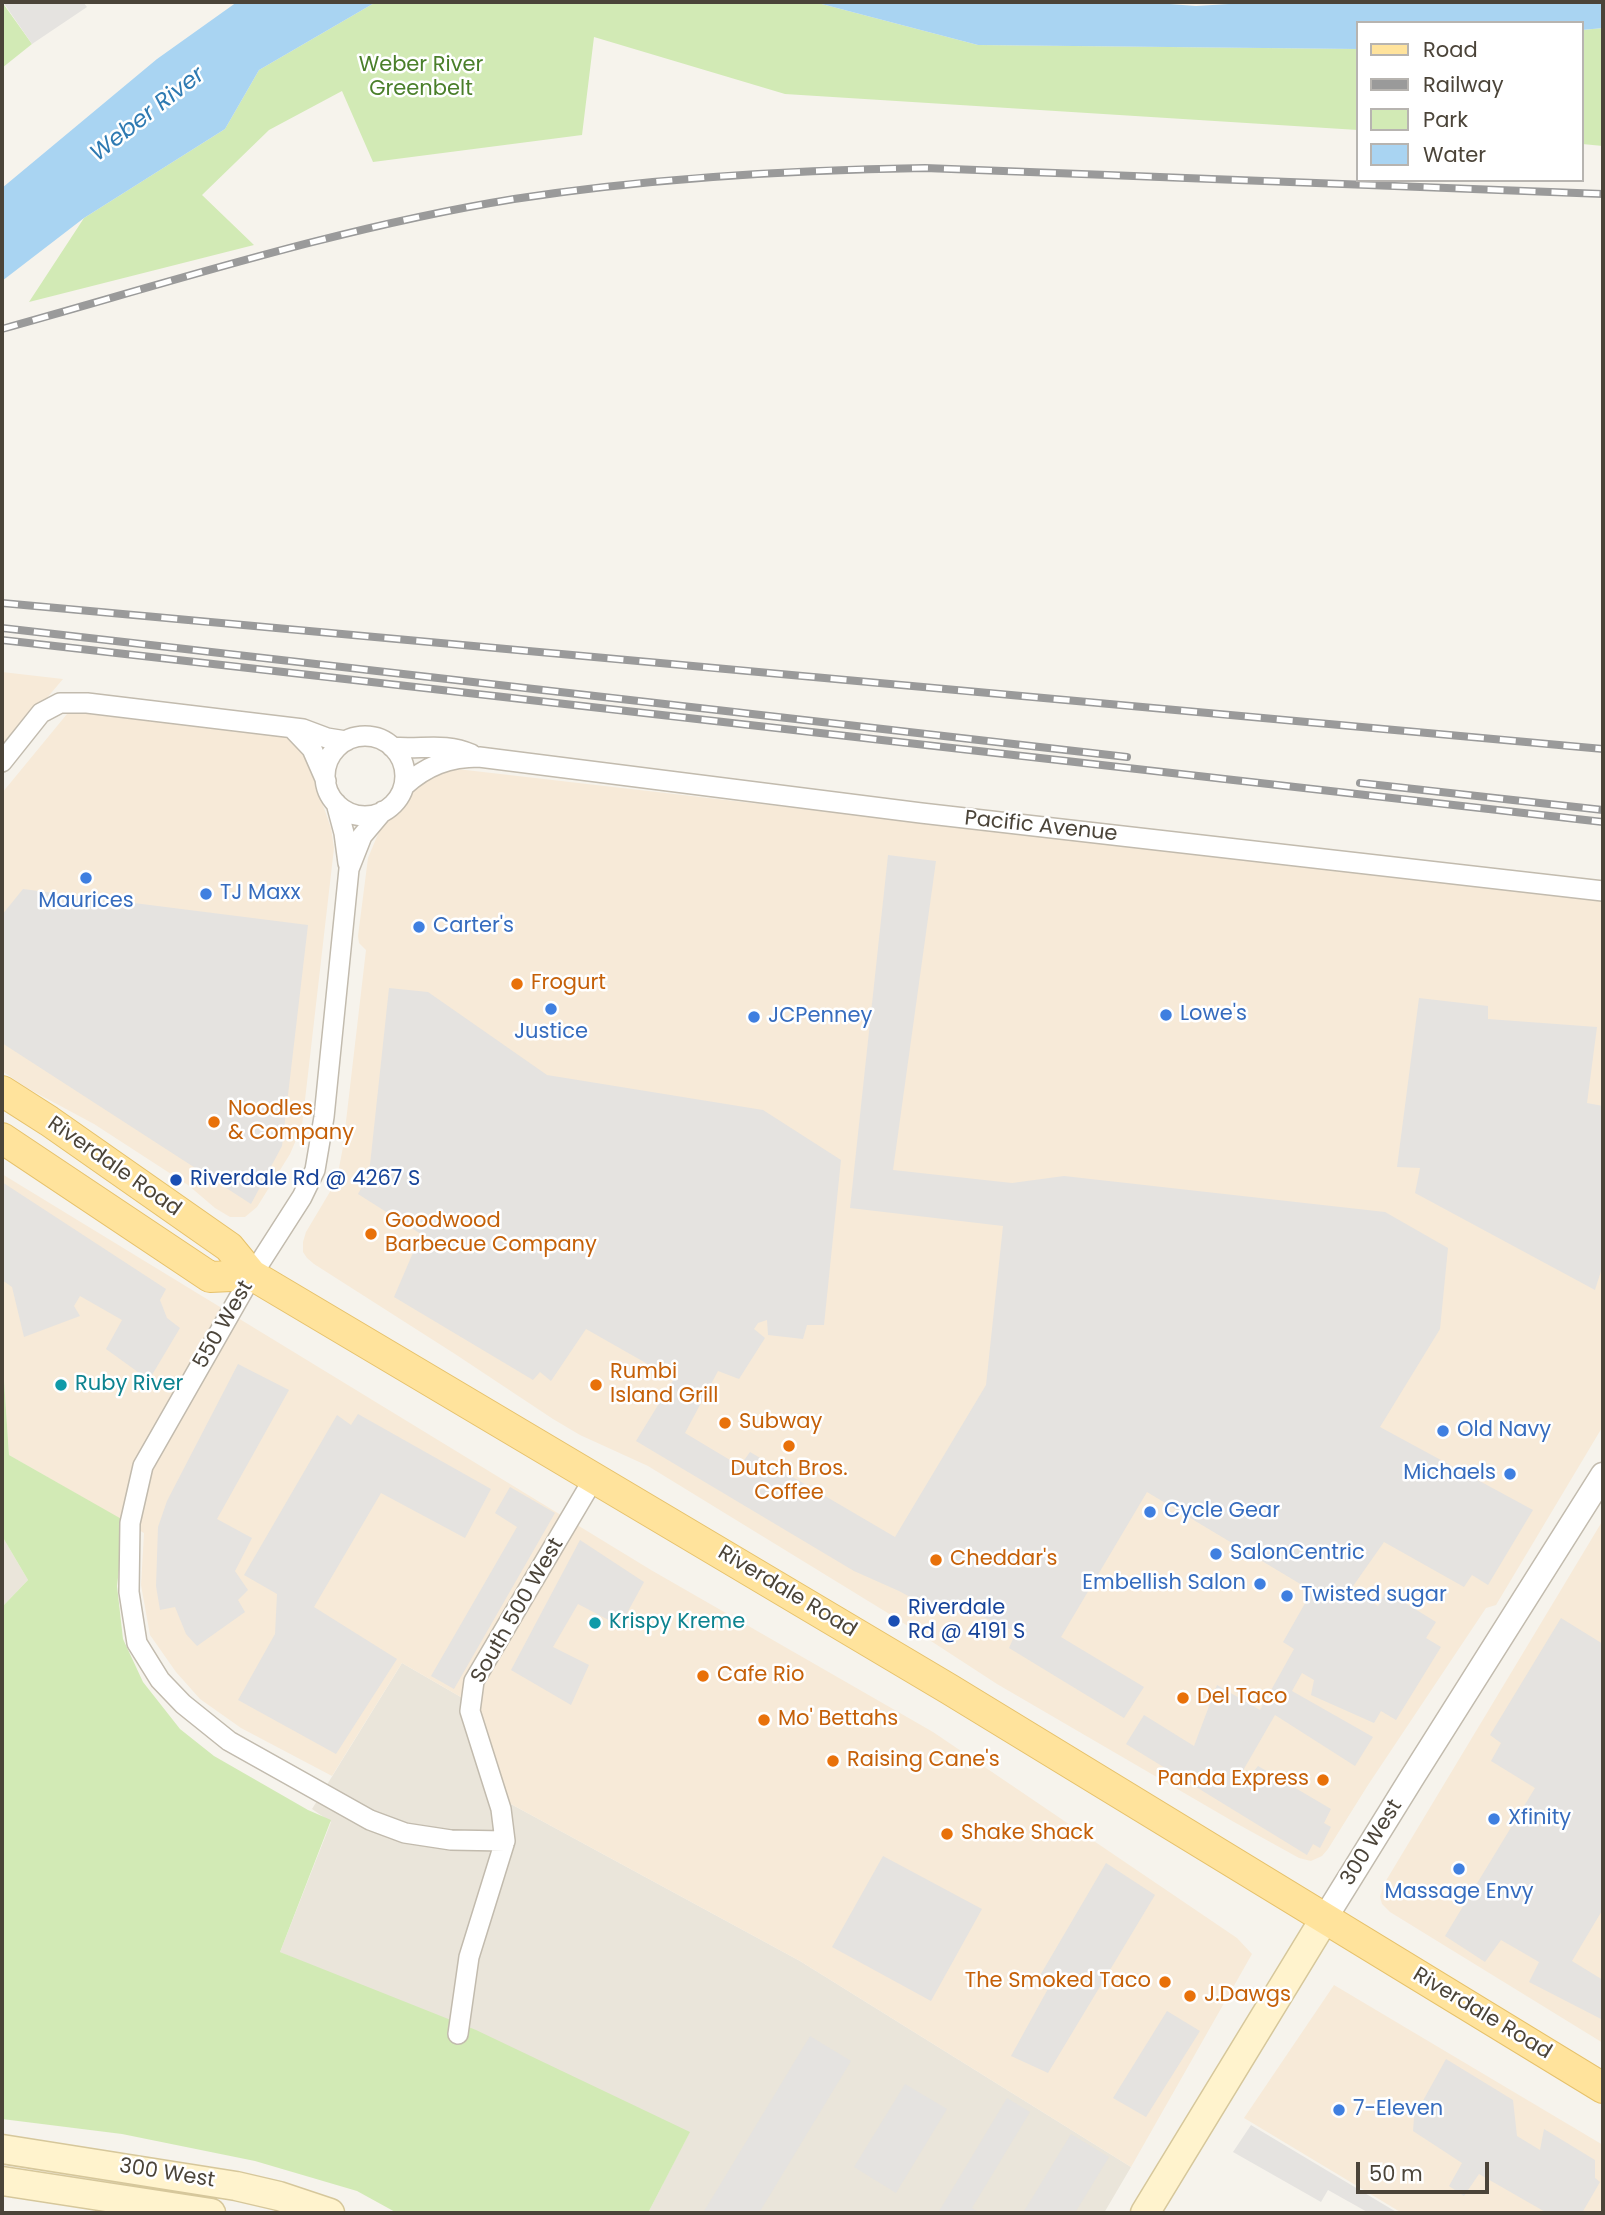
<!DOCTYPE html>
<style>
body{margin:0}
#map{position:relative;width:1605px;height:2215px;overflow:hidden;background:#f6f3ec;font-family:Poppins,sans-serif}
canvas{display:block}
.frame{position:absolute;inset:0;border:4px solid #4b4439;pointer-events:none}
.legend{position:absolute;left:1356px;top:21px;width:228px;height:161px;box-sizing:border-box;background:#fff;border:2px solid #b7b4b0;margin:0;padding:9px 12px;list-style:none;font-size:21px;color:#4b4439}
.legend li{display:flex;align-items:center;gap:14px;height:35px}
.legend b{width:35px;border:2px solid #b7b4b0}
.scale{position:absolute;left:1356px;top:2162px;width:133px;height:32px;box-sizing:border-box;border:4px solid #4b4439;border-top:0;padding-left:9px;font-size:21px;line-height:24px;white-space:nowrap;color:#4b4439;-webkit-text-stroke:5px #fff;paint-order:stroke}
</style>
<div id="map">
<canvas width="1605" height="2215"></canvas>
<div class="frame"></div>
<ul class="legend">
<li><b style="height:9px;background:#ffe39c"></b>Road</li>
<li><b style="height:9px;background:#9a9a9a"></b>Railway</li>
<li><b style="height:19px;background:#d2eab5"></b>Park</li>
<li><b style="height:19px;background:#a9d4f2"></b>Water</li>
</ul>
<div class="scale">50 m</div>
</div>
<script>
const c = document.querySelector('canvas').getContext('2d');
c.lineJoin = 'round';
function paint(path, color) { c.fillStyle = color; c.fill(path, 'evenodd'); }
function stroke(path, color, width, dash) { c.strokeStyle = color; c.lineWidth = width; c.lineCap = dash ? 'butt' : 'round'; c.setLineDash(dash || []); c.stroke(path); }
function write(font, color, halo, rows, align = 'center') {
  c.font = font + ' Poppins,sans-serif'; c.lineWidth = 5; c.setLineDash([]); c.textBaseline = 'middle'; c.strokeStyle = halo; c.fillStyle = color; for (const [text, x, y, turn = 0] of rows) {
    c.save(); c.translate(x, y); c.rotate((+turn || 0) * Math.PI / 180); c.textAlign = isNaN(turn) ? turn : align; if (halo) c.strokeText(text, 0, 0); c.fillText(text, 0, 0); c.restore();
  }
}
const residential = new Path2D(`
 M2,1536L28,1580L2,1607Z
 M402,1663L478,1707L509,1803L800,1961L1131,2167L1104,2213H648L689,2133L280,1952L331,1822L312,1809Z`);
const commercial = new Path2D(`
 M2,672L63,679L2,751Z
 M73,712L296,738L309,765L331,828L334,848L302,1126L290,1154L257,1207L245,1217H230L215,1208L188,1185L94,1124L27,1088L2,1071V793L67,714Z
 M457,769L1603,901V1426L1496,1605L1486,1608L1368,1785L1328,1849L1322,1856L1311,1861L1299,1858L1234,1822L997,1684L891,1615L648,1466L580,1435L553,1419L455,1354L314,1264L307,1258L303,1252V1242L306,1232L331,1190L338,1173L343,1147L366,950L359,943L358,936L368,858L378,834L389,816L400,805L407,794L433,772Z
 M2,1174L651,1570L933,1732L1237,1938L1252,1954L1131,2167L800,1961L509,1803L478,1707L402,1663L332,1776L241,1728L200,1699L176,1672L150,1635L141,1585L144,1533L9,1455L2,1350Z
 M1603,1520V2043L1390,1912L1382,1904L1380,1897L1384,1884Z
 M1334,1985L1603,2145V2213H1402L1244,2118Z`);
const green = new Path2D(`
 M2,2L32,44L2,68Z
 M376,2H814L978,45L1358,49V130L785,94L594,37L582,135L373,162L342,91L269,130L202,195L254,245L29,302L84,218L225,129L259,70Z
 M1603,28V146L1582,144V30Z
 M2,1350L9,1455L125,1521L117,1586L123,1639L143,1682L180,1729L214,1756L308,1810L331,1820L280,1952L476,2030L690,2132L648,2213H397L357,2191L255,2161L122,2134L2,2119V1607L28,1580L2,1536Z`);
const parking = new Path2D(`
 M3,2H83L87,7L32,44Z
 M888,855L936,861L893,1170L1012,1183L1064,1176L1385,1212L1448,1248L1440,1329L1380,1427L1533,1510L1488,1585L1472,1575L1464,1587L1384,1542L1351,1589L1378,1606L1386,1591L1436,1622L1426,1638L1441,1647L1396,1720L1381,1711L1374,1723L1311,1695L1314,1680L1302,1673L1292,1691L1373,1737L1355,1766L1275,1715L1241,1774L1248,1778L1258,1766L1331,1809L1324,1823L1331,1827L1320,1848L1313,1844L1307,1855L1126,1744L1144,1715L1194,1746L1217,1685L1260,1710L1294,1649L1283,1642L1312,1591L1147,1492L1061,1637L1144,1687L1124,1718L1009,1648L1016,1632L949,1601L940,1613L899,1591L854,1571L636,1441L674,1379L586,1329L551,1381L540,1372L533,1380L394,1297L421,1234L358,1194L369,1174L389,988L428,992L547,1075L763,1110L841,1160L824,1325H807L803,1339L768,1335L767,1320L758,1323L754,1329L765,1338L739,1379L718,1371L685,1433L740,1466L750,1452L895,1537L986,1385L1003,1226L850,1208Z
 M23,889L308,925L282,1146L251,1204L2,1043V915Z
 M1419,998L1488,1006V1019L1597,1027L1587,1103L1603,1106V1270L1601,1271L1595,1290L1415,1193L1420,1168L1397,1167Z
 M2,1182L166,1289L160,1300L167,1318L180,1328L149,1380L106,1349L122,1320L80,1296L74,1306L80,1316L24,1337L12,1287L2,1280Z
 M238,1364L289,1390L217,1519L252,1538L235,1571L248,1590L238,1600L245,1612L197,1646L186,1634L175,1607L160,1610L156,1586L158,1527L167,1501Z
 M358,1414L491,1489L465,1538L381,1493L314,1607L397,1659L336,1754L238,1700L275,1634L277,1594L244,1575L337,1415L351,1425Z
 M510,1487L555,1513L454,1689L431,1676L517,1527L495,1513Z
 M580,1540L644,1582L620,1626L578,1604L553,1647L589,1665L571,1705L511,1670Z
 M1561,1618L1603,1644V1909L1572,1961L1603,1980V2020L1529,1982L1539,1962L1501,1940L1485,1962L1445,1936L1535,1788L1491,1761L1501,1743L1490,1735Z
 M883,1856L982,1909L931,2001L832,1947Z
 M1106,1863L1155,1895L1048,2073L1011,2056L1049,1987L1038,1979Z
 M1167,2011L1200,2031L1146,2117L1113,2098Z
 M810,2036L851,2061L759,2213H703Z
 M1446,2059L1513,2100L1517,2136L1540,2150L1544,2129L1595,2160V2178L1600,2182L1582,2213H1547L1479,2174L1464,2196L1449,2186L1462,2163L1413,2131L1414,2117Z
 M905,2084L947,2109L896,2193L854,2167Z
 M1007,2098L1030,2112L972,2208L980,2213H938Z
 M1251,2125L1398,2213H1369L1328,2190L1321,2202L1233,2152Z
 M1071,2134L1109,2157L1075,2213H1023Z`);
const water = new Path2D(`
 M237,2H376L259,70L225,129L84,218L2,281V188L157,59Z
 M814,2H1143L1196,6L1262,2H1603V28L1582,30V23H1358V49L978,45Z`);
const minor = new Path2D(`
 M292,728L312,749L326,781
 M325 776a40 40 0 1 1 80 0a40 40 0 1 1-80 0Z
 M392,747C420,750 445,742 471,754
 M2,762L41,713L60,703H87L303,729L327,738L346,741
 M404,786C426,766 449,757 479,757L921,813L1603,891
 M336,803L344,833L348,863
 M383,811L362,836L349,869L324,1117L315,1170L302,1197L252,1275L143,1466L130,1523L129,1592L137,1643L160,1680L183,1704L229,1741L370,1820L405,1833L451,1840L505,1841
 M458,2034L469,1957L505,1841L501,1809L470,1711L474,1681L594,1478`);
const tertiary = new Path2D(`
 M1325,1918L1413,1776L1603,1475`);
const secondary = new Path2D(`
 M2,2149L236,2186L279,2196L330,2213
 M2,2181L211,2213
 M1145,2213L1325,1918`);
const primary = new Path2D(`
 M2,1091L49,1121L229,1247L252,1275L949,1689L1603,2088
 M2,1138L210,1277L252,1275`);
const rail = new Path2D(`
 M2,329C171,282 341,227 514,199C651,178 788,170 925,168L1603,194
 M2,603L1603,749
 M2,628L1127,757
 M2,640L1603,822
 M1360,783L1603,810`);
const markers = [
 [86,878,7,"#3f7fe0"],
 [206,894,7,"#3f7fe0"],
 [419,927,7,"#3f7fe0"],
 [517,984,7,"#e8710a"],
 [551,1009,7,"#3f7fe0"],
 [1166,1015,7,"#3f7fe0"],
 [754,1017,7,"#3f7fe0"],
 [214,1122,7,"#e8710a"],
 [176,1180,7,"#1a4fb4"],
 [371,1234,7,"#e8710a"],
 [61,1385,7,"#0f9aa8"],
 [596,1385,7,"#e8710a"],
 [725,1423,7,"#e8710a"],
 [1443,1431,7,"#3f7fe0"],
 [789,1446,7,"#e8710a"],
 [1510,1474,7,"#3f7fe0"],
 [1150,1512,7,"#3f7fe0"],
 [1216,1554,7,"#3f7fe0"],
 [936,1560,7,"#e8710a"],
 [1260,1584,7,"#3f7fe0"],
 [1287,1596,7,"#3f7fe0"],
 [894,1621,7,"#1a4fb4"],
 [595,1623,7,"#0f9aa8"],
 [703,1676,7,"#e8710a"],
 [1183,1698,7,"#e8710a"],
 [764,1720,7,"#e8710a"],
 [833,1761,7,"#e8710a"],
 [1323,1780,7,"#e8710a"],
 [1494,1819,7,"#3f7fe0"],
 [947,1834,7,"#e8710a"],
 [1459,1869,7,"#3f7fe0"],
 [1165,1982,7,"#e8710a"],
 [1190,1996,7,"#e8710a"],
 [1339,2110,7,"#3f7fe0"]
];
const parkNames = [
 ["Weber River",421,66],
 ["Greenbelt",421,90]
];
const streetNames = [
 ["Pacific Avenue",1041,827,6],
 ["Riverdale Road",114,1167,35],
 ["550 West",224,1325,-60],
 ["Riverdale Road",787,1592,31],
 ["South 500 West",518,1611,-60],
 ["300 West",1372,1843,-58],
 ["Riverdale Road",1482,2014,31],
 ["300 West",167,2174,9]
];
const shopNames = [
 ["TJ Maxx",220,894],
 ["Maurices",86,902,"center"],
 ["Carter's",433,927],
 ["Lowe's",1180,1015],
 ["JCPenney",768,1017],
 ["Justice",551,1033,"center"],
 ["Old Navy",1457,1431],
 ["Michaels",1496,1474,"right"],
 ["Cycle Gear",1164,1512],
 ["SalonCentric",1230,1554],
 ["Embellish Salon",1246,1584,"right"],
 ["Twisted sugar",1301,1596],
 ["Xfinity",1508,1819],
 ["Massage Envy",1459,1893,"center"],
 ["7-Eleven",1353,2110]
];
const foodNames = [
 ["Frogurt",531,984],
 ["Noodles",228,1110],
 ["& Company",228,1134],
 ["Goodwood",385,1222],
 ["Barbecue Company",385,1246],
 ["Rumbi",610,1373],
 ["Island Grill",610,1397],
 ["Subway",739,1423],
 ["Dutch Bros.",789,1470,"center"],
 ["Coffee",789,1494,"center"],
 ["Cheddar's",950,1560],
 ["Cafe Rio",717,1676],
 ["Del Taco",1197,1698],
 ["Mo' Bettahs",778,1720],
 ["Raising Cane's",847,1761],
 ["Panda Express",1309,1780,"right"],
 ["Shake Shack",961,1834],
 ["The Smoked Taco",1151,1982,"right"],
 ["J.Dawgs",1204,1996]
];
const transitNames = [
 ["Riverdale Rd @ 4267 S",190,1180],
 ["Riverdale",908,1609],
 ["Rd @ 4191 S",908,1633]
];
const cultureNames = [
 ["Ruby River",75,1385],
 ["Krispy Kreme",609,1623]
];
const waterNames = [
 ["Weber River",148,115,-38]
];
paint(residential, '#eae5da');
paint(commercial, '#f7ead8');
paint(green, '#d2eab5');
paint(parking, '#e5e3e0');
paint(water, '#a9d4f2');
stroke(minor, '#c2bbae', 22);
stroke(tertiary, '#c2bbae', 27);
stroke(secondary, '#d6c79b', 31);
stroke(primary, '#e6c16a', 32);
stroke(minor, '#fff', 19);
stroke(tertiary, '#fff', 24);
stroke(secondary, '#fff3cd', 28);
stroke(primary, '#ffe39c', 30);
stroke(rail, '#9a9a9a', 8);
stroke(rail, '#fff', 5, [16]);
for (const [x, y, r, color] of markers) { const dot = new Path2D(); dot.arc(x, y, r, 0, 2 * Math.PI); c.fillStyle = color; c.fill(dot); stroke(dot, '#fff', 2.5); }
write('21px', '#4a7f2a', '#fff', parkNames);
write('21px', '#4b4439', '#fff', streetNames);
write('21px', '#366cbe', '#fff', shopNames, 'left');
write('21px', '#c56008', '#fff', foodNames, 'left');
write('21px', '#164399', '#fff', transitNames, 'left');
write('21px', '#0d838f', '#fff', cultureNames, 'left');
write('italic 23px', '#2e7ab2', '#fff', waterNames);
</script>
